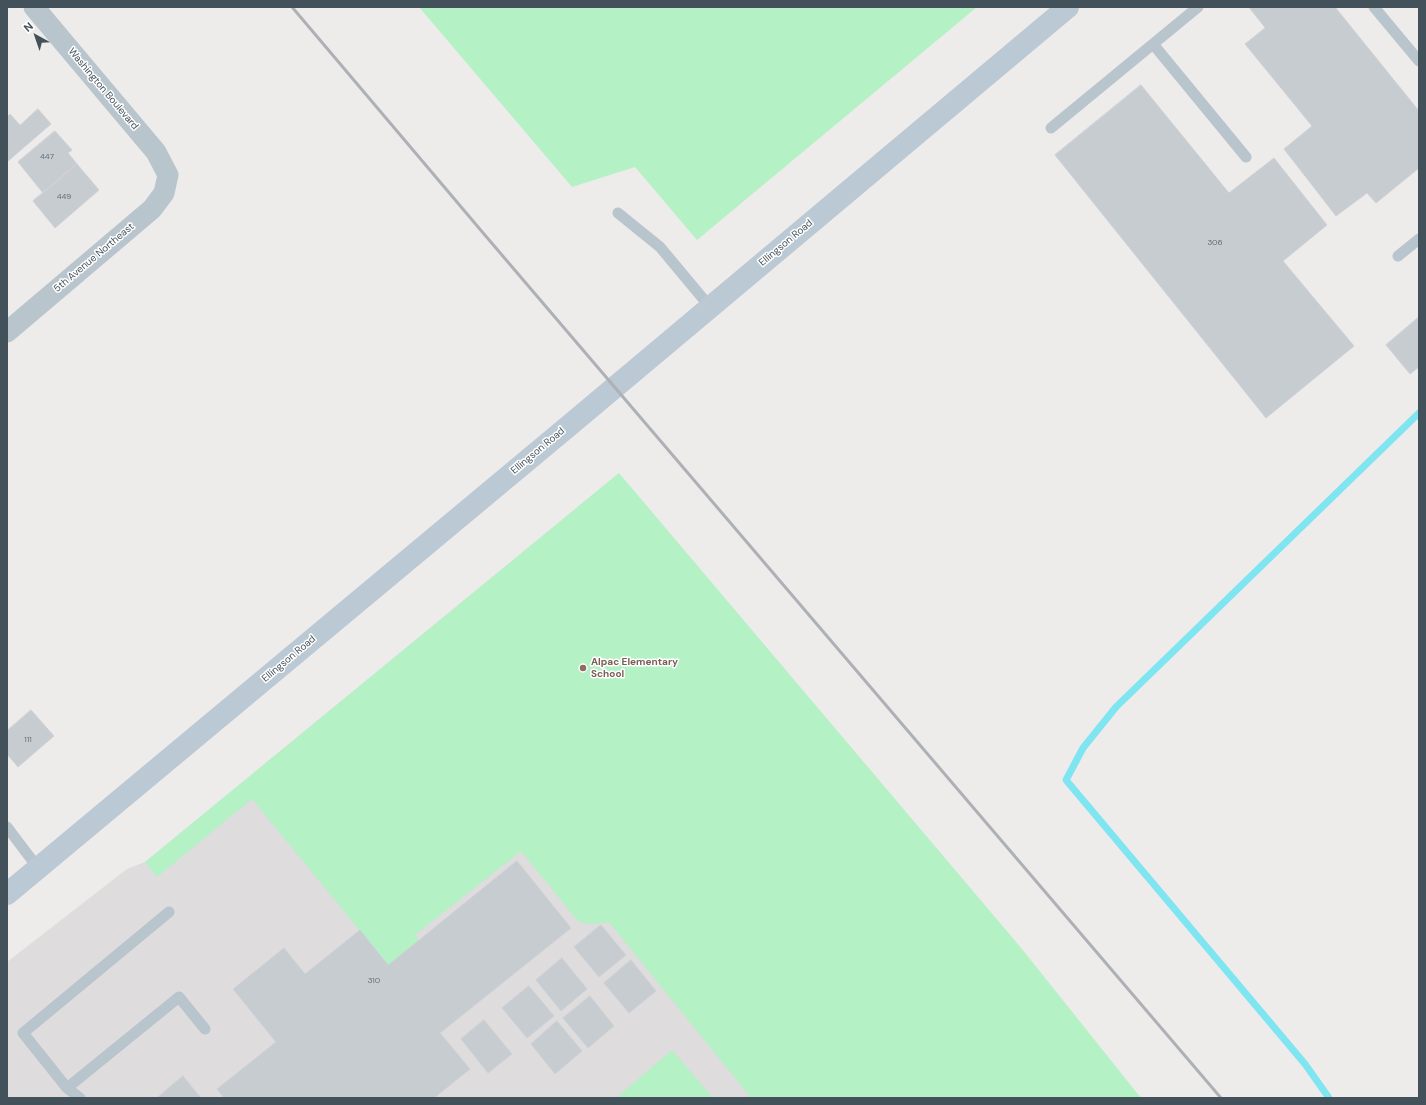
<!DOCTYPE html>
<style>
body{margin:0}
#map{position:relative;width:1426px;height:1105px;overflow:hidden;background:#eeebeb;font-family:"DM Sans",sans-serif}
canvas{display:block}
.frame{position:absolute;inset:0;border:8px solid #43515a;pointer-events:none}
.north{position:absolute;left:16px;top:16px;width:40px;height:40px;-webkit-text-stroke:3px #fff;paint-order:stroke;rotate:320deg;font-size:11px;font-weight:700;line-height:16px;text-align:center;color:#43515a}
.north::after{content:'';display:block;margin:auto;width:14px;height:18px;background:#43515a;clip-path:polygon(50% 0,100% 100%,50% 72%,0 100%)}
</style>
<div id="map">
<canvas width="1426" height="1105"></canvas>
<div class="frame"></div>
<div class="north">N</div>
</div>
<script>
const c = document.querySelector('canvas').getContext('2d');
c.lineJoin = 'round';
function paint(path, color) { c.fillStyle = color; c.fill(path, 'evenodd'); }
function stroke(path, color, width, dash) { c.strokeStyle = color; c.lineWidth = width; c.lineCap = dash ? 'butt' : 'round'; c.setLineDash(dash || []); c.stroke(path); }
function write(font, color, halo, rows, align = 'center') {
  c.font = font + ' "DM Sans",sans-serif'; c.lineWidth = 3; c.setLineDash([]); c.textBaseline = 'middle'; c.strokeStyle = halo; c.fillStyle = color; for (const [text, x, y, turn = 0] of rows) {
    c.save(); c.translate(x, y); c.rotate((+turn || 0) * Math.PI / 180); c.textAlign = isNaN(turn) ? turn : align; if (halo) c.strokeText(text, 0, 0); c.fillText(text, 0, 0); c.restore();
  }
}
const education = new Path2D(`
 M619,473L846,1098H7V962L127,869L145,862Z`);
const green = new Path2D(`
 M419,7H977L697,240L635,167L572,187Z
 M619,473L1022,949L1141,1098H751L609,922C599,924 589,925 578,921L521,851L415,935L419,940L388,965L252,799L157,877L145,862Z
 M672,1050L713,1098H616Z`);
const stream = new Path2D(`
 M1329,1098L1305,1064L1066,780L1083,748L1116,707L1419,413`);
const building = new Path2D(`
 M1249,7H1335L1419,111V168L1376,203L1367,193L1336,216L1284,149L1312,126L1245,44L1265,28Z
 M1141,85L1229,193L1274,158L1327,225L1283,261L1354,346L1266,418L1055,155Z
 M38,109L51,124L7,162V117L10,114L20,125Z
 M55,131L72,150L68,153L77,164L43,193L18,162Z
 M77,164L99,190L55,228L33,201Z
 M1419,317V367L1410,374L1386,345Z
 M31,710L54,736L18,767L7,754V731Z
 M517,861L571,928L440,1033L470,1069L434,1098H224L217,1089L276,1042L233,989L284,948L305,974L360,930L388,965Z
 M601,925L626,955L599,977L574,947Z
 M562,958L587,989L561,1011L536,980Z
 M631,960L656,991L629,1013L604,983Z
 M529,986L554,1016L527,1038L502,1008Z
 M590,996L614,1026L588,1048L563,1018Z
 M484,1020L512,1054L488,1073L461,1039Z
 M557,1021L582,1051L555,1074L531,1044Z
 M183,1076L201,1098H157Z`);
const lane = new Path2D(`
 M1374,7L1419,61
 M1153,44L1246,157
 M1051,128L1198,7
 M618,213L660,247L710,307
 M1398,256L1419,239
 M7,827L38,868
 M67,1088L179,997L205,1029
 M80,1098L67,1088L23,1033L169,912`);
const street = new Path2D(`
 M7,332L152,209L164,193L168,175L156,152L34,7`);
const secondary = new Path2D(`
 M7,894L571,424L1068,7`);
const rail = new Path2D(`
 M292,7L484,234L1221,1098`);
const markers = [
 [583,668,4,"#8d6e63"]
];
const numberNames = [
 ["447",47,157],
 ["449",64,197],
 ["306",1215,243],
 ["111",28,740],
 ["310",374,981]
];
const streetNames = [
 ["Washington Boulevard",103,89,50],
 ["Ellingson Road",786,243,-40],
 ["5th Avenue Northeast",94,258,-40],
 ["Ellingson Road",538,451,-40],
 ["Ellingson Road",289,659,-40]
];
const educationNames = [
 ["Alpac Elementary",591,662],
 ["School",591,674]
];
paint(education, '#dfdcdd');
paint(green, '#b4f1c5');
stroke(stream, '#7ee5f1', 7);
paint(building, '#c7ccd1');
stroke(building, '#ced2d8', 1);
stroke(lane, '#b8c5cc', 11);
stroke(street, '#b8c5cc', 21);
stroke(secondary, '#bac9d4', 22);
stroke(rail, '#adb1b6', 3);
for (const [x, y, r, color] of markers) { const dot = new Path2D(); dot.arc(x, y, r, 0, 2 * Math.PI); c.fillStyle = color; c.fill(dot); stroke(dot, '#fff', 1.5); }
write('8px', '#647078', null, numberNames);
write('10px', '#43515a', '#fff', streetNames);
write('bold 10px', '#785e54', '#fff', educationNames, 'left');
</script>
